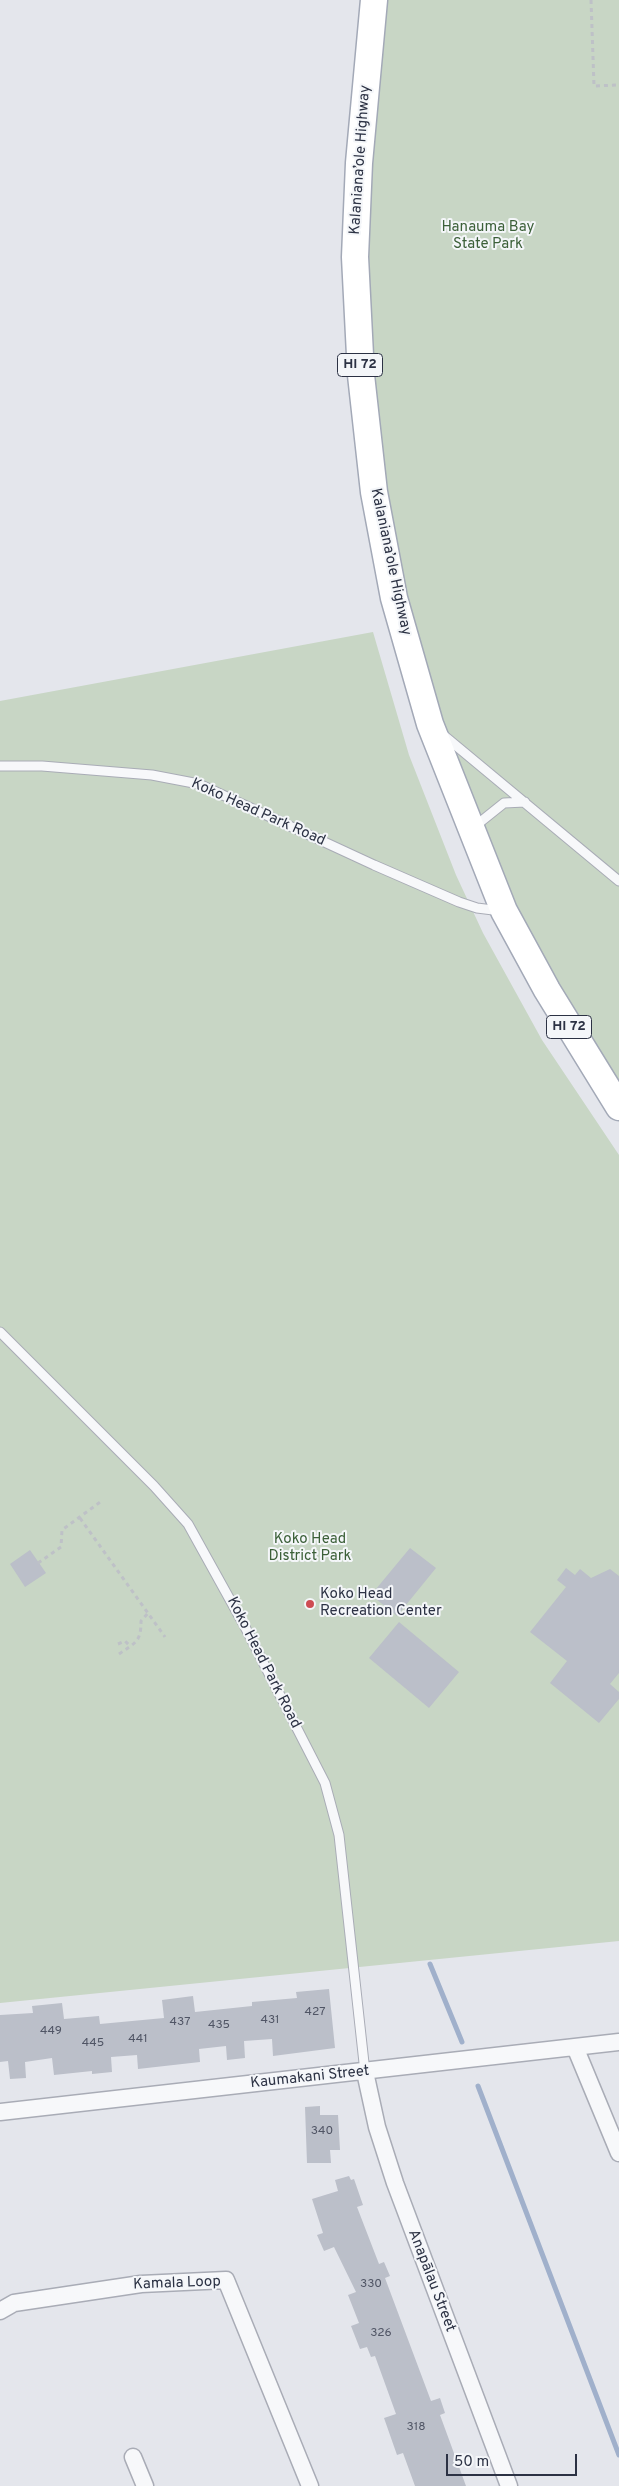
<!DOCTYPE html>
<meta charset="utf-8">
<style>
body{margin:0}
#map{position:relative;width:619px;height:2486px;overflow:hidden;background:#e4e6ec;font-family:Overpass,sans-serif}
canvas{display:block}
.scale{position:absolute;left:446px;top:2454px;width:131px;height:22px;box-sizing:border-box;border:2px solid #2c3244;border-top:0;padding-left:6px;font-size:15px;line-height:18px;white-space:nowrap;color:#2c3244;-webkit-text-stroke:4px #f4f6f9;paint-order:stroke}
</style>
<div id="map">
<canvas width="619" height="2486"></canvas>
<div class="scale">50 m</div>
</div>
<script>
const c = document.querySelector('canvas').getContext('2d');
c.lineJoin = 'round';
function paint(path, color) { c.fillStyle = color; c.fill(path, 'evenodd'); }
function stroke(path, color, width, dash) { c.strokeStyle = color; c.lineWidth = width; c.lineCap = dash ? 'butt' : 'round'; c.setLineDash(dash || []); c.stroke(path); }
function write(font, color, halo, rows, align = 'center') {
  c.font = font + ' Overpass,sans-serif'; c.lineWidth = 4; c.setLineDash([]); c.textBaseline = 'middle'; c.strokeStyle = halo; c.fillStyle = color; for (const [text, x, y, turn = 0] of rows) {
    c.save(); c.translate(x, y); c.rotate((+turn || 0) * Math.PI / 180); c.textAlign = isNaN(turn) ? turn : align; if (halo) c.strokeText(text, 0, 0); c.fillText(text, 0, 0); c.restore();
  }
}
const green = new Path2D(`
 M374,0H619V1107L471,830L374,492L359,163Z
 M373,632L409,755L456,875L483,933L542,1040L619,1155V1941L0,2003V701Z`);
const stream = new Path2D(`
 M430,1964L462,2042
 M478,2086L619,2455`);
const building = new Path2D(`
 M410,1548L436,1568L397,1616L371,1595Z
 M30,1550L46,1573L25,1587L10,1564Z
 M566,1568L575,1575L580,1569L591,1578L610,1569L619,1576V1673L610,1684L619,1692V1699L599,1723L550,1683L567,1661L530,1632L566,1587L557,1580Z
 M399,1622L459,1672L429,1708L369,1658Z
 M329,1989L335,2048L273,2056L272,2039L244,2041L245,2058L227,2060L226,2046L199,2049L200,2062L138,2069L137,2055L111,2057L112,2072L92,2074V2071L54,2075L52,2058L25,2062L26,2078L10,2079L8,2061L0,2062V2015L33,2013L32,2006L62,2003L64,2019L99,2016L100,2024L164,2018L162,2000L193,1996L195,2012L252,2006V2002L297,1998L296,1992Z
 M320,2106V2115H338L340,2150H330L331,2163H307L305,2107Z
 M349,2176L351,2180L354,2179L363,2205L357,2207L379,2264L384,2262L390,2276L385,2278L431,2401L440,2398L445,2413L440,2415L466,2486H415L403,2453L397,2455L384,2418L396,2414L375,2356L371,2357L367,2347L360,2349L351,2326L359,2323L348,2295L356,2292L334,2247L324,2251L317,2235L323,2233L312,2199L338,2191L335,2180Z`);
const path = new Path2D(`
 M591,0L594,86L619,85
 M80,1518L165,1637
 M38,1563L61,1547L62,1530L103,1500
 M118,1644L125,1641L130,1646
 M119,1654C136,1642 141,1642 141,1621L148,1613`);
const service = new Path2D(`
 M442,734L619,881
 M0,766H42L152,775L199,784L374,865L459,902L477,908L501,911
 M474,827L504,803L525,802
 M0,1332L154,1486L188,1524L244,1625L325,1783L339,1835L365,2072`);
const minor = new Path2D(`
 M575,2047L619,2153
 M365,2072L377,2127L395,2183L509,2486
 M0,2112L619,2042
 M0,2311L14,2303L141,2284L226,2280L310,2486
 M133,2457L145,2486`);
const primary = new Path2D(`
 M374,0L359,163L355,257L361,375L374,492L394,598L430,724L504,911L547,990L619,1107`);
const markers = [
 [310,1604,5,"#ce4c53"]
];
const numberNames = [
 ["427",315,2013],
 ["431",270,2021],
 ["437",180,2023],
 ["435",219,2026],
 ["449",51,2032],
 ["441",138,2040],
 ["445",93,2044],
 ["340",322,2132],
 ["330",371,2285],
 ["326",381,2334],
 ["318",416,2428]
];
const shields = [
 [360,365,45],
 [569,1027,45]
];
const shieldNames = [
 ["HI 72",360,365],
 ["HI 72",569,1027]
];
const streetNames = [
 ["Kalaniana’ole Highway",361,160,-86],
 ["Kalaniana’ole Highway",390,562,78],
 ["Koko Head Park Road",258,813,24],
 ["Koko Head Park Road",263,1663,63],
 ["Kaumakani Street",310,2078,-6],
 ["Anapālau Street",431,2281,69],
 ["Kamala Loop",177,2284,-2]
];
const parkNames = [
 ["Hanauma Bay",488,228],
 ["State Park",488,245],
 ["Koko Head",310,1540],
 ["District Park",310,1557]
];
const poiNames = [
 ["Koko Head",320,1595],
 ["Recreation Center",320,1612]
];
paint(green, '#c8d6c5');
stroke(stream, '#a0b0cb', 5);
paint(building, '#bbbfc9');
stroke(service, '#a9acb6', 11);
stroke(minor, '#a9acb6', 19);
stroke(primary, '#a3a9b7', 29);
stroke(path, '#bec1c7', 3, [4, 4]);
stroke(service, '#f7f8fa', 9);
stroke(minor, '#f7f8fa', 16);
stroke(primary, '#fff', 26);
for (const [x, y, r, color] of markers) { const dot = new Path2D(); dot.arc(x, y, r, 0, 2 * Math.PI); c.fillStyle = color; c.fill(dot); stroke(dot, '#f4f6f9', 2); }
write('12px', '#505565', null, numberNames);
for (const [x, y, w] of shields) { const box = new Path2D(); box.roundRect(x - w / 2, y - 11.5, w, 23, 4); c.fillStyle = '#f4f6f9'; c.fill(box); stroke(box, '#2c3244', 1); }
write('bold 14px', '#2c3244', null, shieldNames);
write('15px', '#2c3244', '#f4f6f9', streetNames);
write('15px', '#3c6039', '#f4f6f9', parkNames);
write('15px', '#2c3244', '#f4f6f9', poiNames, 'left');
</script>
